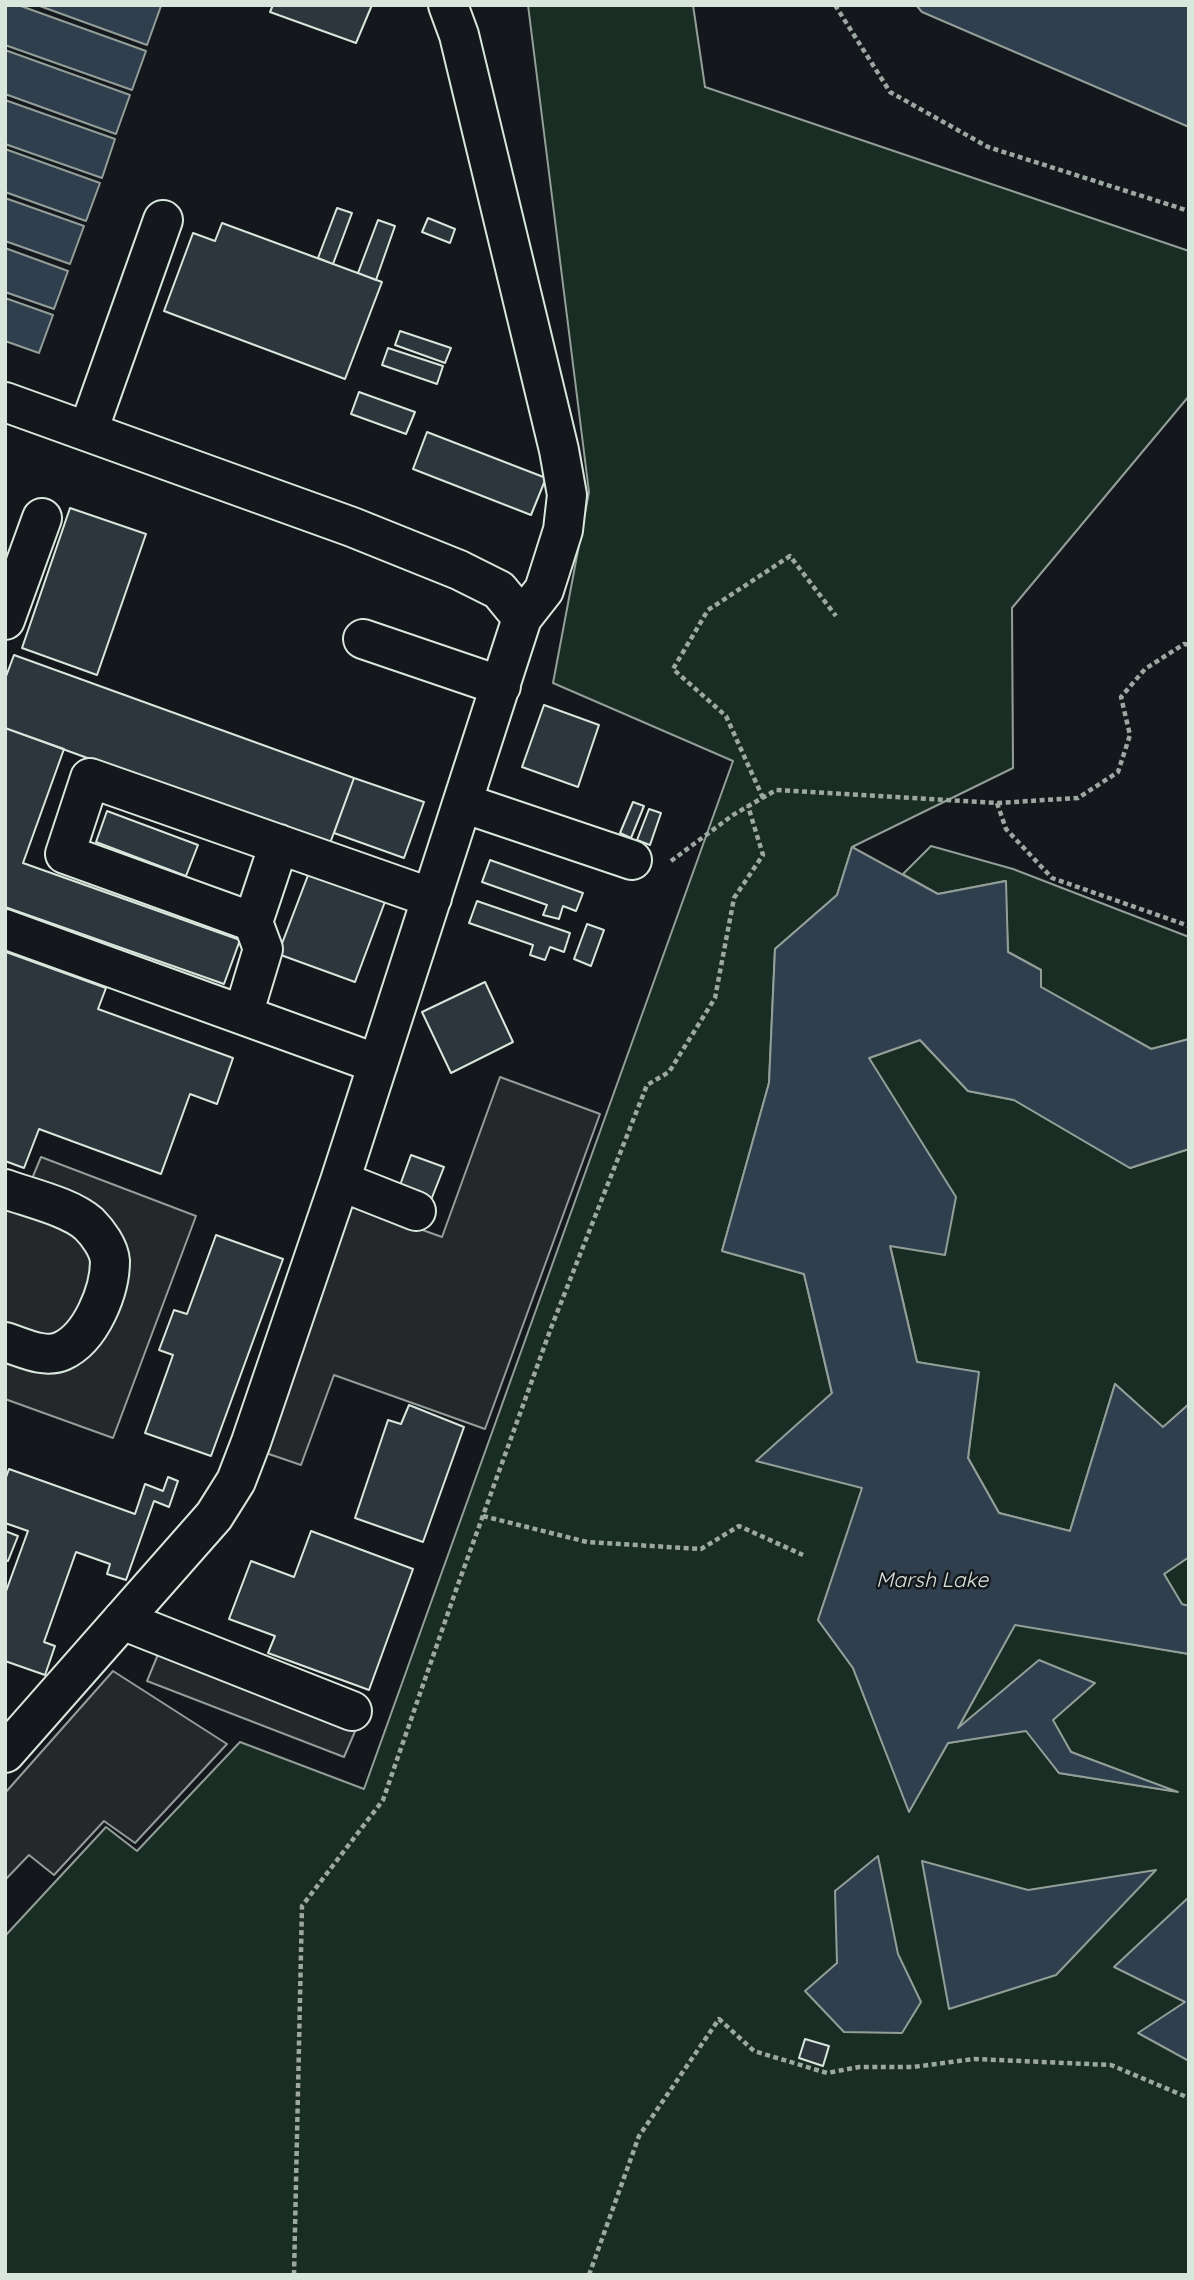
<!DOCTYPE html>
<style>
body{margin:0}
#map{position:relative;width:1194px;height:2280px;overflow:hidden;background:#14181c;font-family:Quicksand,sans-serif}
canvas{display:block}
.frame{position:absolute;inset:0;border:7px solid #d8e6dc;pointer-events:none}
</style>
<div id="map">
<canvas width="1194" height="2280"></canvas>
<div class="frame"></div>
</div>
<script>
const c = document.querySelector('canvas').getContext('2d');
c.lineJoin = 'round';
function paint(path, color) { c.fillStyle = color; c.fill(path, 'evenodd'); }
function stroke(path, color, width, dash) { c.strokeStyle = color; c.lineWidth = width; c.lineCap = dash ? 'butt' : 'round'; c.setLineDash(dash || []); c.stroke(path); }
function write(font, color, halo, rows, align = 'center') {
  c.font = font + ' Quicksand,sans-serif'; c.lineWidth = 5; c.setLineDash([]); c.textBaseline = 'middle'; c.strokeStyle = halo; c.fillStyle = color; for (const [text, x, y, turn = 0] of rows) {
    c.save(); c.translate(x, y); c.rotate((+turn || 0) * Math.PI / 180); c.textAlign = isNaN(turn) ? turn : align; if (halo) c.strokeText(text, 0, 0); c.fillText(text, 0, 0); c.restore();
  }
}
const green = new Path2D(`
 M528,5H693L705,87L1189,251V396L1012,608L1013,768L852,847L837,895L775,949L769,1083L722,1251L804,1274L832,1394L863,1488L818,1620L853,1668L909,1811L948,1743L1026,1730L1059,1773L1173,1791L1071,1752L1052,1720L957,1730L1015,1624L1189,1654V2275H5V1936L106,1827L137,1851L240,1742L364,1789L733,761L553,683L589,492Z
 M931,846L1013,869L1189,937V1039L1152,1049L1041,987V970L1008,952L1005,881L938,894L903,874Z
 M920,1040L968,1091L1014,1100L1130,1168L1189,1149V1404L1163,1428L1115,1384L1070,1531L999,1513L968,1458L978,1373L917,1362L890,1245L869,1058Z
 M1189,1557V1606L1182,1605L1164,1574Z`);
const parking = new Path2D(`
 M500,1077L600,1114L485,1429L334,1375L301,1465L263,1452L353,1205L442,1237Z
 M41,1157L196,1216L113,1438L5,1399V1178L29,1186Z
 M159,1652L356,1729L344,1757L147,1681Z
 M113,1671L227,1744L135,1843L104,1821L54,1875L29,1855L5,1880V1793Z`);
const water = new Path2D(`
 M5,5H18L146,51L132,90L5,45Z
 M37,5H158L161,6L147,45Z
 M916,5H1189V127L922,12Z
 M5,50L130,95L116,134L5,94Z
 M5,100L115,139L102,178L5,144Z
 M5,149L100,183L86,221L5,192Z
 M5,198L84,226L70,264L5,241Z
 M5,248L68,271L54,309L5,292Z
 M5,298L53,315L39,353L5,341Z
 M852,847L938,894L1006,881L1008,952L1041,970V987L1151,1049L1189,1039V1149L1130,1168L1014,1100L968,1091L920,1040L869,1058L956,1197L945,1255L890,1246L917,1362L979,1372L968,1458L999,1513L1070,1531L1115,1384L1163,1427L1189,1404V1557L1164,1574L1182,1604L1189,1606V1654L1015,1625L958,1728L1039,1660L1095,1683L1053,1720L1071,1752L1178,1792L1059,1773L1026,1731L948,1743L909,1812L853,1668L818,1620L862,1488L756,1461L832,1393L804,1274L722,1251L769,1083L775,949L837,895Z
 M878,1856L898,1954L921,2002L902,2033L844,2032L805,1991L837,1963L835,1891Z
 M922,1861L1028,1890L1156,1870L1056,1975L949,2009Z
 M1189,1897V2061L1138,2033L1185,2002L1114,1967Z`);
const building = new Path2D(`
 M273,5H372L356,43L270,12Z
 M337,208L352,213L333,264L318,258Z
 M428,218L455,229L450,243L422,232Z
 M378,220L395,226L376,280L358,273Z
 M222,223L382,282L345,379L164,311L193,233L215,241Z
 M400,331L451,348L445,363L395,345Z
 M388,348L443,366L437,384L382,365Z
 M359,392L415,412L406,434L351,414Z
 M427,432L546,478L531,515L413,469Z
 M70,508L146,534L97,675L22,648Z
 M14,655L354,778L329,846L5,728V679Z
 M544,705L599,725L578,787L522,767Z
 M5,728L64,749L23,863L240,940L224,984L5,907Z
 M354,778L424,802L404,858L334,833Z
 M633,802L644,806L631,838L620,833Z
 M649,809L661,813L650,845L637,840Z
 M107,811L198,845L186,876L96,842Z
 M490,860L583,893L576,911L563,906L559,919L543,915L547,905L482,882Z
 M310,870L386,899L355,982L278,954Z
 M477,901L570,933L564,952L550,947L545,960L530,955L533,945L469,923Z
 M587,924L604,930L591,966L574,959Z
 M6,952L106,988L98,1009L233,1058L217,1104L190,1094L161,1174L39,1129L24,1168L5,1161Z
 M485,982L513,1042L451,1073L422,1012Z
 M411,1155L444,1167L431,1200L399,1188Z
 M216,1235L283,1259L211,1456L145,1433L173,1355L159,1350L174,1310L187,1314Z
 M409,1405L464,1427L423,1542L355,1518L388,1420L401,1424Z
 M9,1469L135,1514L145,1484L163,1491L168,1477L178,1481L169,1507L154,1501L126,1580L107,1574L110,1564L76,1552L44,1642L55,1646L45,1675L5,1661V1594L28,1531L5,1523V1480Z
 M5,1531L18,1536L8,1561L5,1560Z
 M311,1531L413,1569L369,1690L268,1653L275,1636L229,1619L251,1561L294,1577Z
 M805,2039L829,2046L823,2066L799,2058Z`);
const path = new Path2D(`
 M835,5L890,92L988,147L1189,211
 M763,798L726,716L673,669L708,610L790,556L836,616
 M997,803L1006,829L1052,878L1189,926
 M671,861L733,815L776,790L997,803L1078,798L1118,772L1130,735L1121,697L1145,669L1184,644L1189,645
 M483,1516L587,1542L701,1549L739,1526L803,1555
 M294,2275L302,1906L383,1800L456,1590L551,1328L647,1085L669,1072L715,998L734,898L763,855L748,806
 M589,2275L639,2136L719,2019L754,2051L827,2073L859,2067H913L974,2059L1111,2065L1189,2098`);
const minor = new Path2D(`
 M5,402L352,527L459,570L499,590L522,618
 M88,431L163,220
 M5,620L42,518
 M363,639L501,686
 M463,803L632,860
 M253,922L279,844
 M5,929L378,1064
 M243,1015L263,949L253,922L65,854L90,778L432,898
 M340,1181L416,1211
 M5,1189C30,1198 70,1207 89,1224C98,1233 109,1248 110,1261C110,1291 91,1338 62,1351C44,1359 22,1347 5,1342
 M122,1620L352,1711
 M5,1753L214,1516L236,1481L251,1442L340,1181L522,618L544,590L563,530L567,495L559,450L459,35L448,5`);
const waterNames = [
 ["Marsh Lake",932,1581]
];
paint(green, '#1a2d24');
stroke(green, '#939e99', 2);
paint(parking, '#24282b');
stroke(parking, '#939e99', 2);
paint(water, '#2f3f4d');
stroke(water, '#939e99', 2);
paint(building, '#2c363c');
stroke(building, '#d8e6dc', 2);
stroke(minor, '#d8e6dc', 42);
stroke(path, '#9da8a2', 4.5, [5, 3.5]);
stroke(minor, '#14181c', 38);
write('italic 21px', '#d8e6dc', '#14181c', waterNames);
</script>
